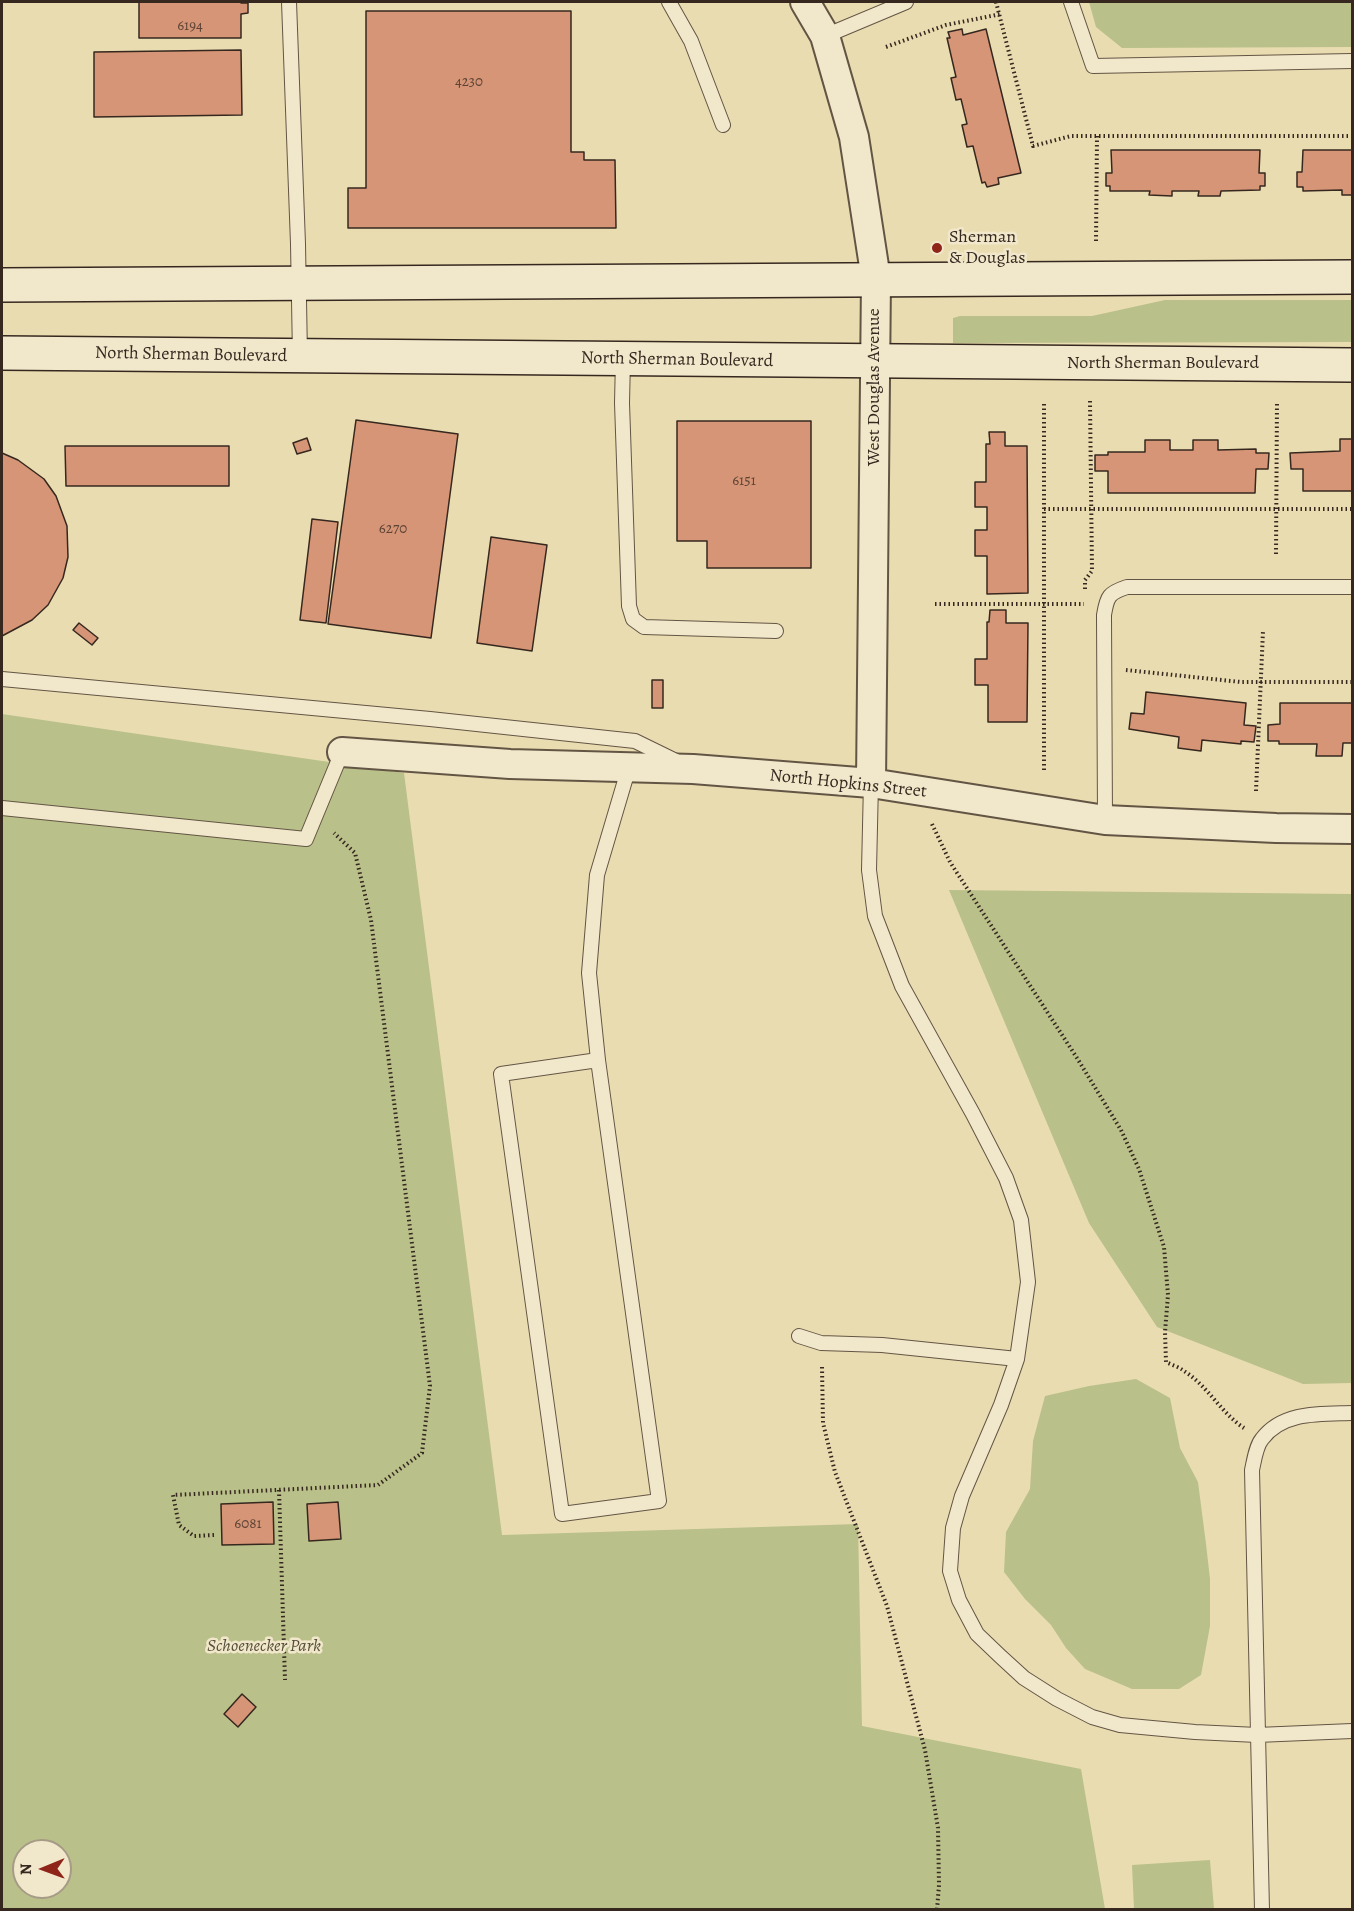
<!DOCTYPE html>
<style>
body{margin:0}
#map{position:relative;width:1354px;height:1911px;overflow:hidden;background:#eadcb1;font-family:Alegreya,serif}
canvas{display:block}
.frame{position:absolute;inset:0;border:3px solid #36281f;pointer-events:none}
.north{position:absolute;left:12px;top:1839px;width:60px;height:60px;box-sizing:border-box;background:#f1e8cc;border:2px solid #a69b87;border-radius:50%;rotate:269deg;font-size:16px;font-weight:700;line-height:24px;text-align:center;color:#36281f}
.north::after{content:'';display:block;margin:auto;width:21px;height:27px;background:#8f2418;clip-path:polygon(50% 0,100% 100%,50% 72%,0 100%)}
</style>
<div id="map">
<canvas width="1354" height="1911"></canvas>
<div class="frame"></div>
<div class="north">N</div>
</div>
<script>
const c = document.querySelector('canvas').getContext('2d');
c.lineJoin = 'round';
function paint(path, color) { c.fillStyle = color; c.fill(path, 'evenodd'); }
function stroke(path, color, width, dash) { c.strokeStyle = color; c.lineWidth = width; c.lineCap = dash ? 'butt' : 'round'; c.setLineDash(dash || []); c.stroke(path); }
function write(font, color, halo, rows, align = 'center') {
  c.font = font + ' Alegreya,serif'; c.lineWidth = 5; c.setLineDash([]); c.textBaseline = 'middle'; c.strokeStyle = halo; c.fillStyle = color; for (const [text, x, y, turn = 0] of rows) {
    c.save(); c.translate(x, y); c.rotate((+turn || 0) * Math.PI / 180); c.textAlign = isNaN(turn) ? turn : align; if (halo) c.strokeText(text, 0, 0); c.fillText(text, 0, 0); c.restore();
  }
}
const green = new Path2D(`
 M1089,2H1352V47L1122,48L1096,27Z
 M1165,300H1352V342L953,343V318L960,316H1092Z
 M2,714L404,773L502,1535L858,1524L862,1726L1081,1769L1105,1909H2ZM24,1851H60V1887H24Z
 M949,890L1352,894V1383L1303,1384L1157,1327L1089,1223Z
 M1136,1379L1170,1398L1180,1448L1198,1482L1206,1544L1210,1579V1626L1201,1675L1179,1689H1132L1085,1669L1066,1648L1051,1625L1025,1599L1004,1572L1006,1532L1030,1489L1033,1441L1045,1396L1089,1386Z
 M1210,1860L1214,1909H1134L1132,1865Z`);
const building = new Path2D(`
 M139,2H241V3H248V13L241,14V38H139Z
 M366,11H571V152H584V160H615L616,228H348V188H366Z
 M962,29L963,35L986,29L1021,173L998,178L999,184L987,187L985,182L982,183L973,146L967,147L962,125L967,124L961,99L956,100L951,78L956,77L947,38H950L948,32Z
 M241,50L242,115L94,117V52Z
 M1111,150H1260L1259,173H1265V186H1260V190L1221,191L1220,196H1198L1199,191H1172V196L1149,195L1150,191H1110V186H1106V173H1112Z
 M1303,150H1352V195H1342V190L1303,191V187H1297V172H1302Z
 M356,420L458,434L431,638L328,624Z
 M677,421H811V568H707V541H677Z
 M989,432H1005V446H1027L1028,593L987,594V556H975V530H987V507H975V482H986V444H990Z
 M307,438L311,450L297,454L293,443Z
 M1340,439H1352V491H1303V469H1291L1290,453L1340,451Z
 M1145,440H1170V450H1193V440H1218V450L1256,449V453H1269L1268,469H1256L1255,493H1108V471H1095V455H1108V452H1145Z
 M65,446H229V486H66Z
 M2,453L18,460L44,479L56,496L67,526L68,557L63,578L48,605L32,620L2,636Z
 M312,519L338,522L326,623L300,620Z
 M491,537L547,545L532,651L477,643Z
 M990,610H1006V623H1028L1027,722H988V685H975V659H987V622H989Z
 M79,623L98,638L92,645L73,630Z
 M652,680H663V708H652Z
 M1146,692L1246,703L1244,725L1256,726L1254,742L1241,741V744L1202,740L1201,751L1178,748L1179,737L1129,729L1131,713L1144,714Z
 M1280,703H1352V743H1343L1342,756H1316L1317,744H1279V741H1268V725L1280,724Z
 M273,1502L274,1544L222,1545L221,1504Z
 M338,1502L341,1539L309,1541L307,1504Z
 M242,1694L256,1707L238,1727L224,1714Z`);
const path = new Path2D(`
 M996,2L1033,146L1071,136H1352
 M886,47L946,25L1001,14
 M1096,241L1097,136
 M1044,509H1352
 M1276,554L1277,401
 M1085,589V580L1092,571L1090,401
 M935,604H1084
 M1126,670L1241,682H1352
 M1044,770V401
 M1256,791L1263,631
 M932,824L950,862L1077,1058L1121,1130L1139,1169L1164,1247L1168,1295L1165,1332L1166,1362C1172,1365 1179,1367 1184,1371C1208,1386 1221,1413 1244,1428
 M822,1367L823,1423L835,1472L887,1606L925,1750L938,1828L939,1885L937,1910
 M279,1490L285,1680
 M214,1535L194,1536L179,1525L173,1495L378,1485L422,1453L430,1386L371,920L355,853L334,833`);
const service = new Path2D(`
 M289,2L298,244L300,356
 M669,2L691,41L723,125
 M1071,2L1093,66L1352,61
 M825,36L906,2
 M623,359L622,403L629,606L633,619L644,627L776,631
 M2,679L430,719L635,741L678,762
 M871,783L869,870L875,916L902,986L973,1114L1006,1178L1021,1220L1028,1282L1017,1359L1001,1405L962,1496L953,1528L950,1571L959,1600L977,1634L1000,1656L1024,1678L1057,1699L1092,1717L1120,1725L1195,1732L1257,1735L1352,1731
 M2,808L306,839L342,752
 M1105,820L1104,615C1107,596 1109,593 1127,587H1352
 M598,1060L501,1074L562,1514L659,1501L598,1060L589,973L597,875L629,767
 M799,1336L821,1343L882,1345L1017,1359
 M1262,1910L1252,1470C1254,1461 1256,1446 1262,1439C1283,1411 1321,1414 1352,1413`);
const minor = new Path2D(`
 M805,2L825,36L854,137L876,279L871,783
 M342,752L510,764L693,769L871,783L1105,820L1276,828L1352,829`);
const secondary = new Path2D(`
 M2,285L1352,277
 M2,353L1352,365`);
const markers = [
 [937,248,6,"#8f2418"]
];
const numberNames = [
 ["6194",190,26],
 ["4230",469,82],
 ["6151",744,481],
 ["6270",393,529],
 ["6081",248,1524]
];
const poiNames = [
 ["Sherman",949,238],
 ["& Douglas",949,259]
];
const streetNames = [
 ["North Sherman Boulevard",191,355,1],
 ["North Sherman Boulevard",677,360,1],
 ["North Sherman Boulevard",1163,364],
 ["West Douglas Avenue",875,387,-90],
 ["North Hopkins Street",848,784,6]
];
const parkNames = [
 ["Schoenecker Park",264,1647]
];
paint(green, '#b9c08a');
paint(building, '#d59576');
stroke(building, '#36281f', 1.5);
stroke(service, '#635544', 16);
stroke(minor, '#635544', 32);
stroke(secondary, '#36281f', 36);
stroke(path, '#36281f', 4, [1.5, 3]);
stroke(service, '#f1e8cc', 14);
stroke(minor, '#f1e8cc', 28);
stroke(secondary, '#f1e8cc', 33);
for (const [x, y, r, color] of markers) { const dot = new Path2D(); dot.arc(x, y, r, 0, 2 * Math.PI); c.fillStyle = color; c.fill(dot); stroke(dot, '#f1e8cc', 2); }
write('15px', '#5e4335', null, numberNames);
write('18px', '#36281f', '#f1e8cc', poiNames, 'left');
write('18px', '#36281f', '#f1e8cc', streetNames);
write('italic 18px', '#574e3a', '#f1e8cc', parkNames);
</script>
